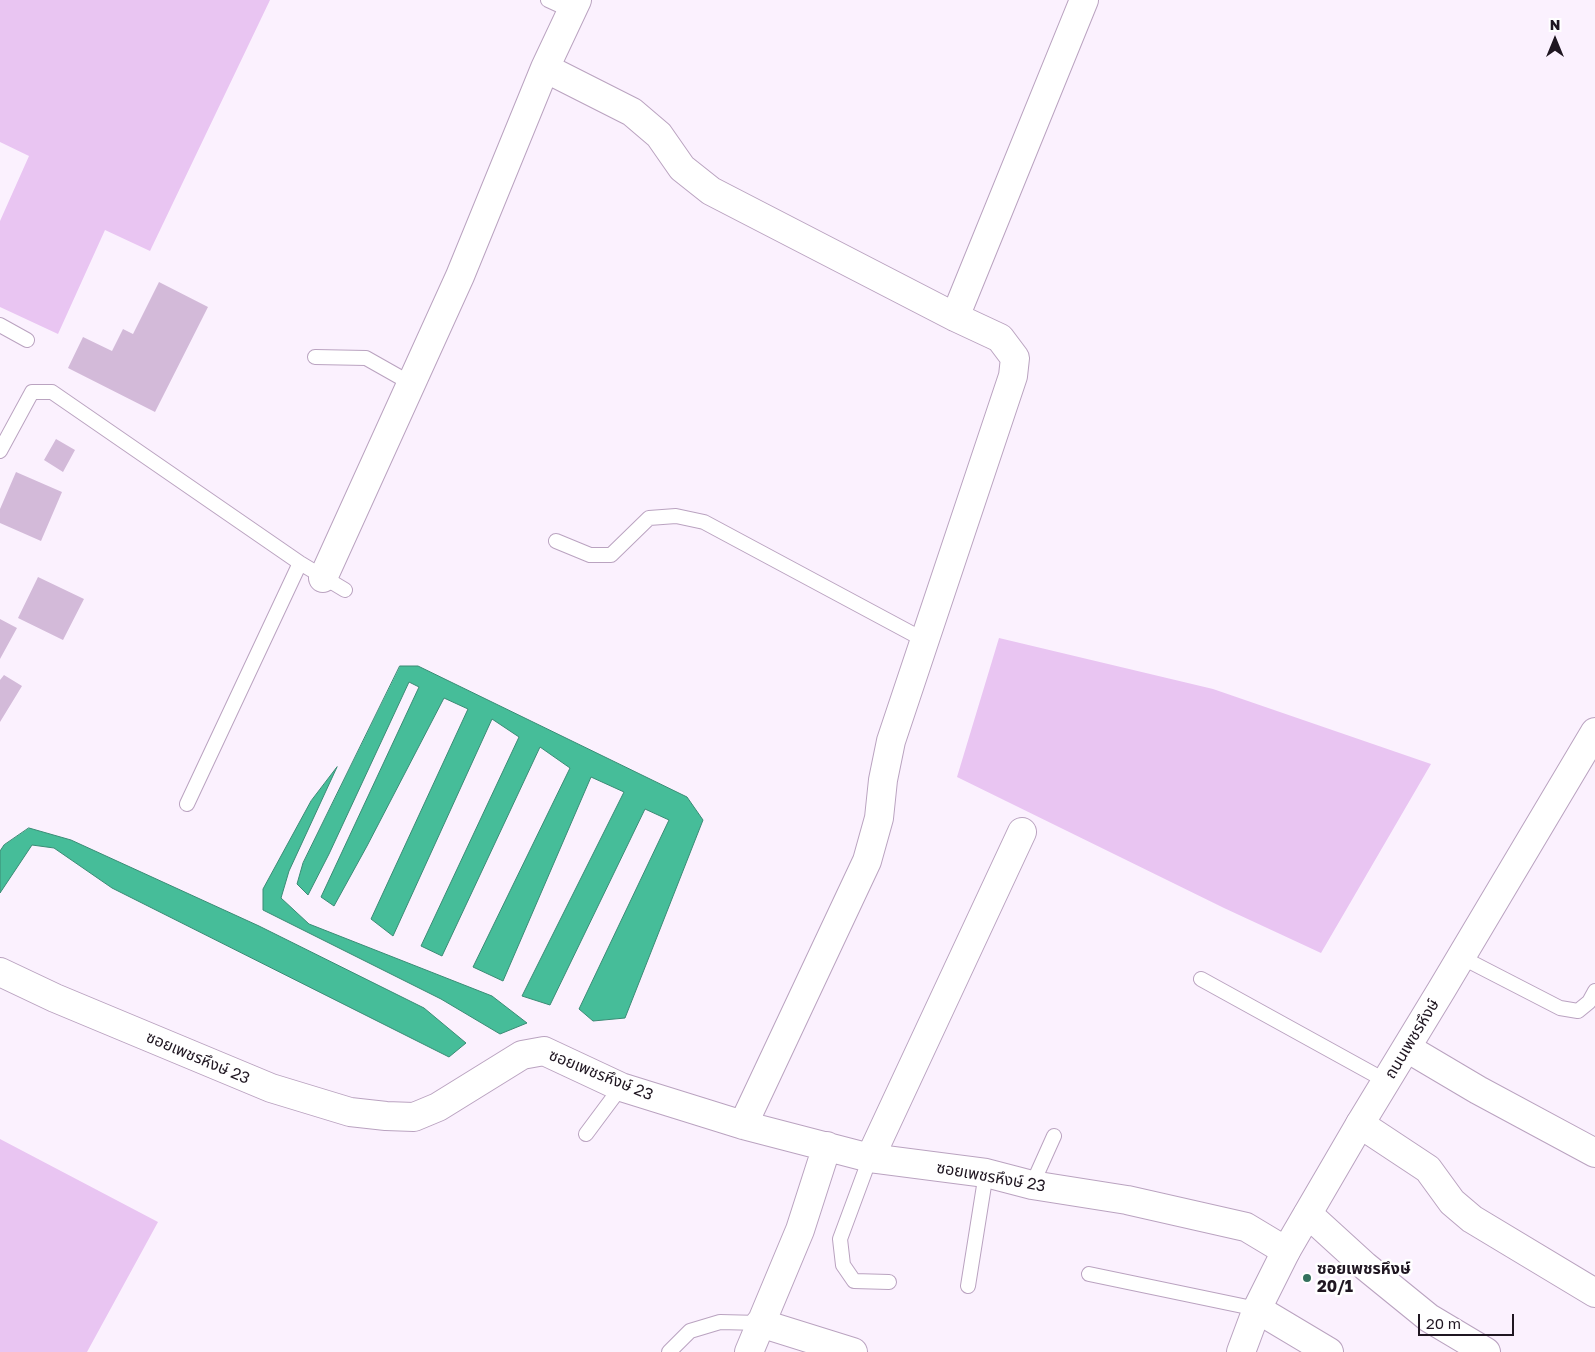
<!DOCTYPE html>
<meta charset="utf-8">
<style>
body{margin:0}
#map{position:relative;width:1595px;height:1352px;overflow:hidden;background:#fbf1fe;font-family:"Golos Text",sans-serif}
canvas{display:block}
.north{position:absolute;left:1530px;top:15px;width:50px;height:50px;-webkit-text-stroke:4px #fff;paint-order:stroke;rotate:0deg;font-size:14px;font-weight:700;line-height:20px;text-align:center;color:#1f1621}
.north::after{content:'';display:block;margin:auto;width:18px;height:22px;background:#1f1621;clip-path:polygon(50% 0,100% 100%,50% 72%,0 100%)}
.scale{position:absolute;left:1418px;top:1314px;width:96px;height:22px;box-sizing:border-box;border:2px solid #1f1621;border-top:0;padding-left:6px;font-size:15px;line-height:18px;white-space:nowrap;color:#1f1621;-webkit-text-stroke:4px #fff;paint-order:stroke}
</style>
<div id="map">
<canvas width="1595" height="1352"></canvas>
<div class="north">N</div>
<div class="scale">20 m</div>
</div>
<script>
const c = document.querySelector('canvas').getContext('2d');
c.lineJoin = 'round';
function paint(path, color) { c.fillStyle = color; c.fill(path, 'evenodd'); }
function stroke(path, color, width, dash) { c.strokeStyle = color; c.lineWidth = width; c.lineCap = dash ? 'butt' : 'round'; c.setLineDash(dash || []); c.stroke(path); }
function write(font, color, halo, rows, align = 'center') {
  c.font = font + ' "Golos Text","Noto Sans Thai",sans-serif'; c.lineWidth = 5; c.setLineDash([]); c.textBaseline = 'middle'; c.strokeStyle = halo; c.fillStyle = color; for (const [text, x, y, turn = 0] of rows) {
    c.save(); c.translate(x, y); c.rotate((+turn || 0) * Math.PI / 180); c.textAlign = isNaN(turn) ? turn : align; if (halo) c.strokeText(text, 0, 0); c.fillText(text, 0, 0); c.restore();
  }
}
const green = new Path2D(`
 M0,0H270L150,251L105,230L58,334L0,307V221L29,156L0,142Z
 M999,638L1213,689L1431,764L1321,953L1224,908L957,777Z
 M0,1139L158,1222L87,1352H0Z`);
const water = new Path2D(`
 M400,666H418L687,797L703,820L625,1018L593,1021L579,1009L669,820L645,809L550,1005L522,996L624,792L591,777L503,981L473,967L570,768L540,747L442,956L421,946L519,737L492,719L393,936L371,919L468,709L444,698L367,846L334,906L321,897L419,687L409,682L329,854L308,895L297,884L303,863Z
 M337,767L289,871L281,898L309,924L492,996L527,1023L500,1034L441,999L263,910V889L311,801Z
 M29,828L71,840L259,926L424,1008L466,1043L449,1057L112,888L54,848L32,845L0,893V851L4,845Z`);
const building = new Path2D(`
 M159,282L208,307L155,412L68,368L83,337L112,351L123,329L133,334Z
 M56,439L75,450L63,472L44,460Z
 M16,472L62,492L41,541L0,523V509Z
 M38,577L84,599L63,640L18,618Z
 M0,619L17,628L0,659Z
 M4,675L22,686L0,722V680Z`);
const service = new Path2D(`
 M548,0L572,11
 M0,325L27,340
 M315,357L366,358L412,384
 M0,451L32,392H52L300,563L345,590
 M556,541L590,555H611L649,518L676,516L704,522L924,640
 M187,804L300,563
 M1461,957L1560,1008L1578,1011L1589,1002L1595,991
 M1201,979L1386,1081
 M586,1134L621,1087
 M870,1158L840,1239L843,1265L854,1281L889,1282
 M1032,1185L1054,1136
 M1089,1274L1257,1309
 M968,1286L986,1173
 M669,1352L690,1331L720,1322L760,1323`);
const minor = new Path2D(`
 M577,0L545,68L632,112L659,135L682,168L711,191L955,317L1000,338L1015,358L1013,376L891,741L883,780L879,818L867,861L743,1125
 M955,317L1084,0
 M323,578L460,276L545,68
 M0,972L55,998L271,1088L350,1112L386,1116L414,1117L438,1107L522,1055L544,1051L621,1087L743,1125L870,1158L986,1173L1032,1185L1127,1200L1246,1227L1286,1251
 M1407,1048L1478,1090L1595,1153
 M1360,1124L1428,1169L1452,1202L1472,1219L1595,1293
 M870,1158L1022,832
 M1308,1214L1365,1266L1429,1318L1486,1352
 M1257,1309L1329,1352
 M760,1323L853,1352
 M749,1352L800,1230L827,1146`);
const secondary = new Path2D(`
 M1241,1352L1257,1309L1286,1251L1360,1124L1442,989L1595,732`);
const markers = [
 [1307,1278,5,"#34715e"]
];
const streetNames = [
 ["ถนนเพชรหึงษ์",1412,1039,-59],
 ["ซอยเพชรหึงษ์ 23",198,1058,23],
 ["ซอยเพชรหึงษ์ 23",601,1075,22],
 ["ซอยเพชรหึงษ์ 23",991,1177,10]
];
const poiNames = [
 ["ซอยเพชรหึงษ์",1317,1269],
 ["20/1",1317,1287]
];
paint(green, '#e9c5f2');
paint(water, '#46bd99');
stroke(water, '#3a8b75', 1);
paint(building, '#d3bad9');
stroke(service, '#baa3c0', 16);
stroke(minor, '#baa3c0', 30);
stroke(secondary, '#baa3c0', 30);
stroke(service, '#fff', 14);
stroke(minor, '#fff', 28);
stroke(secondary, '#fff', 28);
for (const [x, y, r, color] of markers) { const dot = new Path2D(); dot.arc(x, y, r, 0, 2 * Math.PI); c.fillStyle = color; c.fill(dot); stroke(dot, '#fff', 2); }
write('16px', '#1f1621', '#fff', streetNames);
write('bold 16px', '#1f1621', '#fff', poiNames, 'left');
</script>
